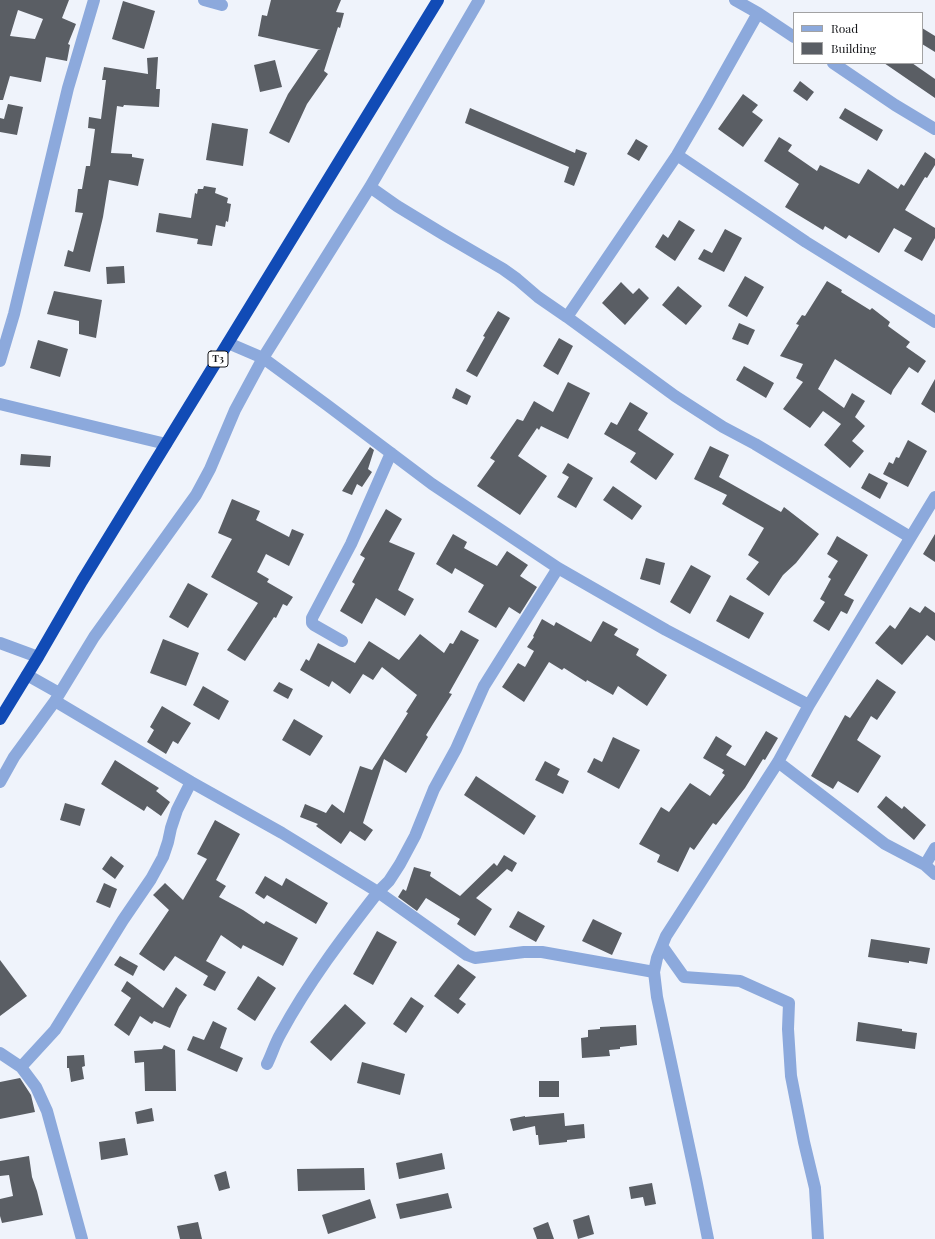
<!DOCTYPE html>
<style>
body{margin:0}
#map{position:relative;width:935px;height:1239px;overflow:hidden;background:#eff3fb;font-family:"Playfair Display",serif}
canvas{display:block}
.legend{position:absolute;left:793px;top:12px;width:130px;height:52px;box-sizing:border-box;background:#fff;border:1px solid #a2a2a3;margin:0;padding:5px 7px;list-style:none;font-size:12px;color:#16171a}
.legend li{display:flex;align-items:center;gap:8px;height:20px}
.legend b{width:20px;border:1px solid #a2a2a3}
</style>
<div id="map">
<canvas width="935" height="1239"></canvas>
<ul class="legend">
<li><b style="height:5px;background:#8ca9dc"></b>Road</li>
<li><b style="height:11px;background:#5a5e64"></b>Building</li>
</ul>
</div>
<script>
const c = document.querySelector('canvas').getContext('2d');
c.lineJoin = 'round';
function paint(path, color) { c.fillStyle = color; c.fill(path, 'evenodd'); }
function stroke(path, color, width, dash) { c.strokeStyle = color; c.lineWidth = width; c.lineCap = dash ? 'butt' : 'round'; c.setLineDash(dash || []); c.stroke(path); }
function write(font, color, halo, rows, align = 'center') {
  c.font = font + ' "Playfair Display",serif'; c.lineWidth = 4; c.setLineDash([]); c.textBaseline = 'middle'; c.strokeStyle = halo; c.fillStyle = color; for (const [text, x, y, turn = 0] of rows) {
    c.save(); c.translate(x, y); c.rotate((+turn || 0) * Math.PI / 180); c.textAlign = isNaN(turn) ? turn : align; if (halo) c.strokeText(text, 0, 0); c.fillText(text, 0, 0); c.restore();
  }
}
const building = new Path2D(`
 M0,0H69L62,18L76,24L68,44L70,45L67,61L46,57L41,82L10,76L3,100H0ZM18,10L43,19L35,39L10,36Z
 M271,0H341L336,12L344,13L340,28L338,27L324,71L328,74L307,104L289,143L269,133L288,94L318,50H321L258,36L262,15L267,16Z
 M123,1L155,11L144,49L112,39Z
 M922,28L935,36V52L922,44Z
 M158,57L156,89H160L159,107L124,105L123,107L117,106L111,153L132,154V157L144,159L138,186L109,180L103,217L90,272L64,266L68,250L73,252L83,213L75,212L78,189H82L86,166H90L95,129L88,128L89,117L101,119L106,80H102L104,67L148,74L147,58Z
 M275,60L282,87L260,92L254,65Z
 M884,63H912L935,79V98Z
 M800,81L814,92L807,101L793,91Z
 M743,94L758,105L752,112L763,120L743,147L718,129Z
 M8,104L23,107L17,135L0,132V118L4,119Z
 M470,108L575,153L576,149L587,153L574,186L564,182L569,167L465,123Z
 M845,108L883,130L877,141L839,118Z
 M212,123L248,129L243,166L206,160Z
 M779,137L792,145L788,151L817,171L820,165L859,184L868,169L898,189L901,184L904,186L925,152L935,159V165L927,178L925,177L905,210L935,228V238L922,261L904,251L912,238L894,228L879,253L849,235L846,239L825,226L823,230L785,207L799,184L764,161Z
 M636,139L648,146L639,161L627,154Z
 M204,186L216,188L215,193L228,198L227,203L231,204L228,222L226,221L225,227L216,225L212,246L197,244L198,239L156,232L159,213L191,218L195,193L197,194L198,189H203Z
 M679,220L695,230L675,261L655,247L663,234L668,238Z
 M725,229L742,238L724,272L698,259L704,249L712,253Z
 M124,266L125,283L107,284L106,267Z
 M745,276L764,287L747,317L728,306Z
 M827,281L842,290L841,292L870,310L872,308L890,322L888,326L910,342L906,347L926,361L918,373L909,367L893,390L891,395L835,359L818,389L844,408L852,393L865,401L855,417L865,426L852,441L864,451L850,468L824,445L841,424L823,411L810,428L783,409L803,382L796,378L803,364L780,356L799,325L796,324L802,315L805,316Z
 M621,282L633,294L639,288L649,298L625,325L602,303Z
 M678,286L702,306L686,325L662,305Z
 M54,291L102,300L96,338L79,334V321L47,314Z
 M498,311L510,318L477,377L466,371L485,337L483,336Z
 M739,323L755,330L748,345L732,339Z
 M559,338L573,346L558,375L543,366Z
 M38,340L68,349L60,377L30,368Z
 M744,366L774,383L766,398L736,380Z
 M935,379V413L921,404Z
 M568,382L590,393L568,439L541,426L539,430L537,428L518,456L547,476L520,515L477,486L495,461L490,458L517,419L523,421L534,401L553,412Z
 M456,388L471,396L467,405L452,398Z
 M630,402L648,413L638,430L674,454L656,480L630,462L636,453L604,434L611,422L617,425Z
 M908,440L927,451L908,487L883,474L889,462L893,464L896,457L899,458Z
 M710,446L729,455L719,477L781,512L784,507L819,534L796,563L783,575L769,596L746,579L759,562L748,555L764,528L722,504L727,495L694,479Z
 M370,447L374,450L368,469L372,472L362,487L357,484L352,495L342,491Z
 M21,454L51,456L50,467L20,465Z
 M568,463L593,478L576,508L557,497L569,477L562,473Z
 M869,473L888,483L880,499L861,488Z
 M613,486L642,506L632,520L603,500Z
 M232,499L260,511L256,520L289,537L292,529L304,534L289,566L266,554L257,572L269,579L267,582L293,597L287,606L283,604L276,618L274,617L245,661L227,650L258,603L211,577L232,539L218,533Z
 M386,509L402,519L389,542L415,553L398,590L414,599L405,616L376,598L362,624L340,611L355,584L352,582L365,558L360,555Z
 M453,534L467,542L464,548L497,566L507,551L528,565L520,576L537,587L520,614L509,607L496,628L468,612L484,585L455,568L452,574L436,564Z
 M935,534V562L923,554Z
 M837,536L868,555L844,595L854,600L847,614L841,611L829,631L813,621L825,602L820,599L831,579L828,577L838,561L827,554Z
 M646,558L665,563L660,585L640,579Z
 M691,565L711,576L690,614L670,602Z
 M188,583L208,594L188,628L169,617Z
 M730,595L764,613L749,639L716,621Z
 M925,606L935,613V641L927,635L902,665L875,643L890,625L895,629L910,607L920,613Z
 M542,619L554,626L556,622L591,642L603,621L618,629L614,635L639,649L636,655L667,675L647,706L618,686L613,695L587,680L586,682L564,668L562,670L549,662L524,702L502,687L518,663L525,667L534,651L527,647L534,637L533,636Z
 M461,630L479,640L449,693L452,694L426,735L428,737L406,773L384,759L363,823L373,830L365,841L350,831L341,844L316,826L318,824L300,817L305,804L326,813L332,804L344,813L360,766L372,770L408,713L406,712L417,695L382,667L373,680L363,674L350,694L332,681L329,687L300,670L306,659L309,661L318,643L355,663L369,641L399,660L420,634L444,653L450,643L453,644Z
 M163,639L199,653L186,686L150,673Z
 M877,679L896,692L877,720L871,716L857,740L881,756L858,793L838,781L833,789L811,776L845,715L850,718Z
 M279,682L293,689L288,699L273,691Z
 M203,686L229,701L219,720L193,705Z
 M162,706L191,723L178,744L173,741L166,754L147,742L154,730L150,727Z
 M294,719L323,736L310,756L282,740Z
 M766,731L778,738L765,760L763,759L745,788L716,825L713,823L694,850L690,847L678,872L657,862L660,855L639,844L661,807L669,812L690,783L710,796L725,775L722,773L724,770L703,758L716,736L732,746L726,755L745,766Z
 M613,737L640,750L619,789L587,772L594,758L602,762Z
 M115,760L159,788L156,791L170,802L161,816L147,806L144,811L101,784Z
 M545,761L560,769L557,775L569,781L563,794L535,780Z
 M476,776L536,816L524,835L464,795Z
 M886,796L902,809L904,806L926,825L914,840L877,807Z
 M65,803L85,809L80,826L60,820Z
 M215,820L240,834L216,880L226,886L219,897L243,910L264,924L266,921L298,938L283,966L243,945L241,949L221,935L206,961L226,972L215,991L203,985L208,976L175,956L164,971L139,954L169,910L153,895L165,883L183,900L207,859L197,854Z
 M504,855L517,863L512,872L507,869L476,898L492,909L475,936L457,924L460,919L426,898L417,911L398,897L403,889L406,891L414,867L431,872L430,876L460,896L494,863L497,866Z
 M111,856L124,866L115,879L102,869Z
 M265,876L282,886L286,878L328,903L316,924L267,895L264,899L255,893Z
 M104,883L117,889L110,908L96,902Z
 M518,911L545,926L536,942L509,927Z
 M593,919L622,933L612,955L582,941Z
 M377,931L397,942L373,985L353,974Z
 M871,939L930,948L927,964L909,961V963L868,957Z
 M120,956L138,966L133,976L114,965Z
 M0,960L27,996L0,1016Z
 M458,964L476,977L459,999L466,1004L458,1014L434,996Z
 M258,976L276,988L255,1021L237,1009Z
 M127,981L163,1008L176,987L187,995L179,1007L170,1028L154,1021L152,1024L140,1016L129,1036L114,1025L131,998L121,991Z
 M411,997L424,1006L406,1033L393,1024Z
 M345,1004L366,1023L331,1061L310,1042Z
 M213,1021L227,1028L220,1048L243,1058L237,1072L187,1050L193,1036L204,1040Z
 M858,1022L902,1029V1031L917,1033L915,1049L856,1041Z
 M636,1025L637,1045L620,1047V1049L609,1050L610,1056L582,1058L581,1038L588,1037V1030L600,1029V1027Z
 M164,1045L175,1050L176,1091H145L144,1062L135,1063L134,1051L162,1049Z
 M84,1055L85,1066L82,1067L84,1079L71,1082L69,1068H67V1056Z
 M362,1062L405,1074L400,1095L357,1083Z
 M20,1078L31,1095L35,1112L0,1119V1082Z
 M539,1081H559V1097H539Z
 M152,1108L154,1121L137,1124L135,1112Z
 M564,1113L565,1126L584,1124L585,1138L567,1140V1142L539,1145L538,1135H536L535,1126L513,1131L510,1119L525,1116V1117Z
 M125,1138L128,1155L101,1160L99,1142Z
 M442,1153L445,1169L399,1179L396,1163Z
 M29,1156L32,1177L37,1191L43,1215L2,1223L0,1216V1199L13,1196L9,1175L0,1176V1161Z
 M364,1168L365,1190L298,1191L297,1169Z
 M226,1171L230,1188L219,1191L214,1175Z
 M652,1183L656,1204L645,1206L643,1197L631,1199L629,1187Z
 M448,1193L452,1208L400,1219L396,1204Z
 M370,1199L376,1218L328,1234L322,1215Z
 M589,1215L594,1234L578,1239L573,1220Z
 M198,1222L202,1239H180L177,1226Z
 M548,1222L554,1239H537L533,1228Z`);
const street = new Path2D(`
 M204,0L222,5
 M735,0L758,13L794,37
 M833,63L895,105L935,129
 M677,155L806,242L935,322
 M370,187L397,206L443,234L503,269L517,279L538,297L567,317L675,396L723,427L755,444L910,537
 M567,317L677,155L708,102L758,13
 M228,343L263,358L327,405L432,484L558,568L666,630L809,705
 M0,361L14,314L68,88L94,0
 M0,404L166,444
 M558,568L484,686L456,749L434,789L415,836L400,864L389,881L378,892L467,955L475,958L524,952H542L654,972
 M342,641L314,625L312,623V618L351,544L391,453
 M0,643L38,657
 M27,675L59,693
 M55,701L191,782L282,833L378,892C343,937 308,983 281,1033C275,1043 272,1054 267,1064
 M778,762L885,844L925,865L935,848
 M0,782L14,757L55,701L94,637L196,495L210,469L235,410L263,358L370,187L479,0
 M925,865L935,874
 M662,946L684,977L740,981L789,1003L788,1029L791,1076L804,1142L815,1188L818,1239
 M0,1053L21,1067L36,1087L47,1111L82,1239
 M21,1067L55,1030L123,920L151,879L163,857L168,842L171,828L177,810L191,782
 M708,1239L696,1179L657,997L654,972L657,958L666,936L778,762L809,705L935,497`);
const highway = new Path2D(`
 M0,719L38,657L82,581L438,0`);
const shields = [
 [218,359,20]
];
const shieldNames = [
 ["T3",218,359]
];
paint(building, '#5a5e64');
stroke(street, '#8ca9dc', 12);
stroke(highway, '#114bb6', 12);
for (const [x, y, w] of shields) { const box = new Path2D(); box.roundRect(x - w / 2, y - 8, w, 16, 3); c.fillStyle = '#fff'; c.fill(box); stroke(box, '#16171a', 1); }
write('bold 10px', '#16171a', null, shieldNames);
</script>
